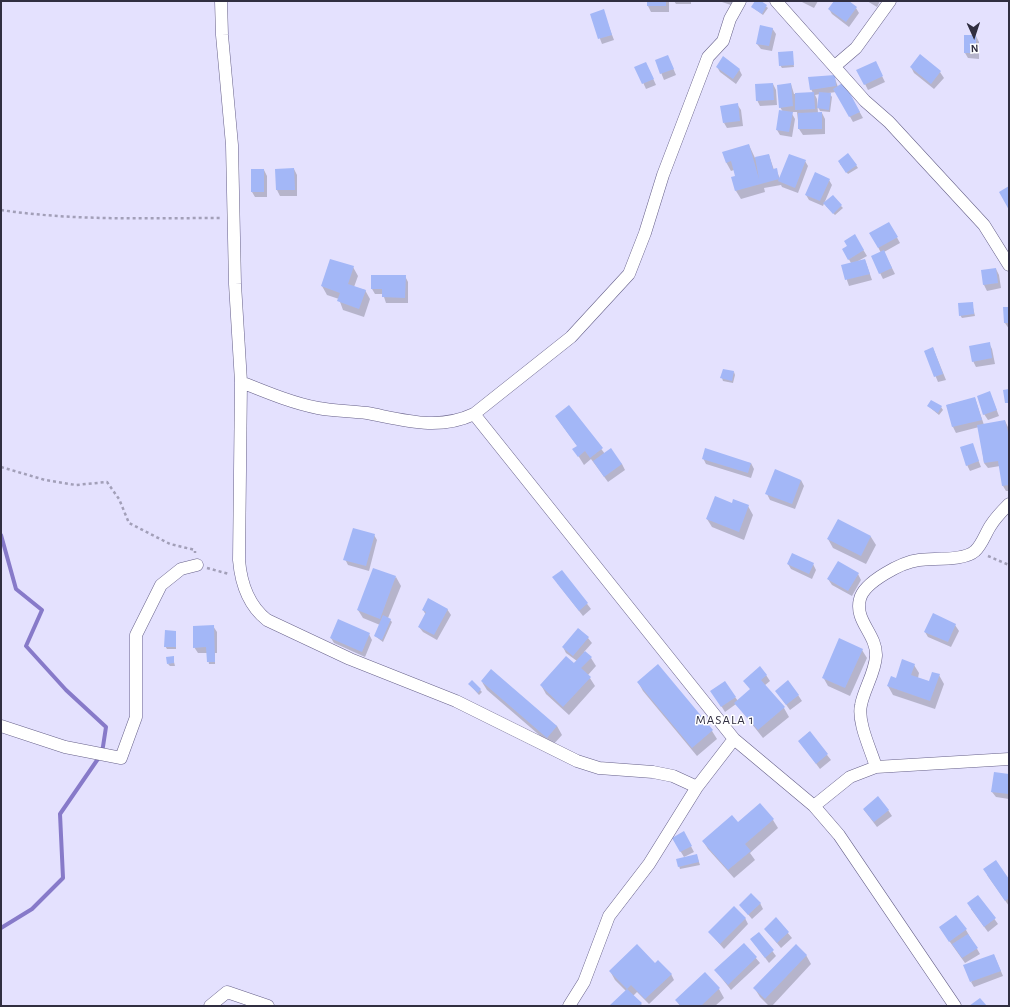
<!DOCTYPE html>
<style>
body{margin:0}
#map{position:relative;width:1010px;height:1007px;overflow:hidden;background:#e4e1fe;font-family:"Alegreya Sans",sans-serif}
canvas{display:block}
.frame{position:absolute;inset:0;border:2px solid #302e40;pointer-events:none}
.north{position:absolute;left:954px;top:16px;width:40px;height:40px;-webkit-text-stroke:3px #fff;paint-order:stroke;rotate:177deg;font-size:11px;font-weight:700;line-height:16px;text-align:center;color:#302e40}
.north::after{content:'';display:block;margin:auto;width:14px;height:18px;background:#302e40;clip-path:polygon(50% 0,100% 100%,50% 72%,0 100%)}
</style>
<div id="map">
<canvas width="1010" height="1007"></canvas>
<div class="frame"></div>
<div class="north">N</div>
</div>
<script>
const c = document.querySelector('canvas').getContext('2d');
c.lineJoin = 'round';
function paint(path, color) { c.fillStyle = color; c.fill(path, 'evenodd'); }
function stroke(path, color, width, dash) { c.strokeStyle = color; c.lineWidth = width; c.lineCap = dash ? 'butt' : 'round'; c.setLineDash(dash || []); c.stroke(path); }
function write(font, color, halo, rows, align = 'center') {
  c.font = font + ' "Alegreya Sans",sans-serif'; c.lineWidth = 3; c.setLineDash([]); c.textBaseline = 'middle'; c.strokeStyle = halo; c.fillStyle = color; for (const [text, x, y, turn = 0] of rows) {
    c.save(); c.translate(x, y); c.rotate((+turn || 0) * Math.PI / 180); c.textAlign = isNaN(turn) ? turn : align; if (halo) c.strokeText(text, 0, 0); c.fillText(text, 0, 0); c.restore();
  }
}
const shadow = new Path2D(`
 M648,1H669V12H651L648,6Z
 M674,1H691V4H676Z
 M719,1H733L731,5Z
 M756,1H759L768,8L763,15L752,7Z
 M800,1H818L814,8Z
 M835,1H847L856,8L859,13L849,27L832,14L829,9Z
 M867,1H880L877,7Z
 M603,11L614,40L602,44L591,15Z
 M772,28L776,34L772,51L761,49L757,44Z
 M976,36L979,42V59L968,58L965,53Z
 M792,52L794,67L782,68L780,65Z
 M920,56L940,72L944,78L934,89L914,73L911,67Z
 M656,60L670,61L676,75L664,80Z
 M646,63L656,85L646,89L636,67Z
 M717,67L739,69L742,75L736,84L720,72Z
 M878,68L885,82L868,90L858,70Z
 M834,76L838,87L844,84L863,118L853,122L836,92L829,93L832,97L830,112L820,111L818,107L820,94L815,95L817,99L818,113H822L825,119V134L803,135L799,129L797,112H791L795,119L792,137L780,135L777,130L783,112L780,107L791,84L794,94L813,93L811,89Z
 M773,84L776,90L777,105L760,106L757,100Z
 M737,104L741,110L743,126L727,128L724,123Z
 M749,145L755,158L769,155L774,170L776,169L780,179L805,161L808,166L798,193L782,187L781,185L764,188L765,192L741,199L736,191V177L734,170L731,171L726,162Z
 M840,164L856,165L858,168L848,174Z
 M294,169L297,175V196H280L277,190L276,170Z
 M264,170L267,176V197H255L252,192Z
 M829,180L832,185L823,206L809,200L806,195Z
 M826,206H841L843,208L835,215Z
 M889,223L900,243L884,252L895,274L883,279L872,257L881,253L871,233Z
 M855,236L867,256L858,261L865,260L872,280L849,286L842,266L851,263L843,249L848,246Z
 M331,260L353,267L358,276L354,287L365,290L370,299L364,317L343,310L339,299L327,295L322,286Z
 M996,269L999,275L1001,288L987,291L984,285L982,271Z
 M405,276L408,282V303H386L383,294H375L372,289Z
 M972,303L975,316L962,318L960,315Z
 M1004,308H1009V329L1005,323Z
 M989,343L992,349L995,364L976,367L973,361Z
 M933,348L946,380L938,382L925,351Z
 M734,372L735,375L733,383L723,381L722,378Z
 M975,398L984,425L1005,421L1008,427L1009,491H1006L1003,486L1000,466L988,468L984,463L979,427L956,433L953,427L947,405Z
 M992,398L999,416L988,420L984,414Z
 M569,406L605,454L622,464L625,470L608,482L591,459L584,465L574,449L578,447L556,417Z
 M928,406L941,407L943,410L939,415Z
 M972,444L981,467L970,471L967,465Z
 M703,458L751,463L754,469L751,478L706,464Z
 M801,480L804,486L795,509L770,500L767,494Z
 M732,504L748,506L753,515L744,540L712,527L707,519Z
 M838,520L871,537L876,545L866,564L833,548L828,539Z
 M374,535L377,540L369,571L348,565L345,559Z
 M788,564H813L816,570L812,579L791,569Z
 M562,571L591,609L583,616L557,583Z
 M858,574L861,580L852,596L832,585L828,579Z
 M396,577L401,586L388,618L392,622L383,642L375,636L380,625L363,618L358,610Z
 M447,609L451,615L437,640L423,632L419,627L426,615L423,610Z
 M955,625L959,631L951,647L928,637L925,632Z
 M213,626L217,632V653H215V664H209L207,653H198L194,647Z
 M579,629L588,638L592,643L584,652L591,658L596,666L588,675L595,686L569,715L546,694L541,685L577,661L566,653L563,647Z
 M176,632V649H167L165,646Z
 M369,634L372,640L365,657L334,643L331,638Z
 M862,650L867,658L850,696L828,686L823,677Z
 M173,658L175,666H170L168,664Z
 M914,665L919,673L918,678L929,682L939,675L944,684L935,709L893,695L888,686Z
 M766,675L770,681L764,686L784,708L789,717L763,738L736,704L725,712L715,696L735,697L738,701L751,690L744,681Z
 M472,681L482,692L479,695L469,684Z
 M482,682L557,726L562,735L552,746L487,690Z
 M638,682L712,731L717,739L697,756L643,691Z
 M776,691L798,695L802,701L790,710Z
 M809,732L831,760L820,769L799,741Z
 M1009,775V799L996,797L992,792Z
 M864,810H888L892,816L877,827Z
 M773,820L778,828L750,853L755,860L734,878L708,849L703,841L738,823Z
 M684,833L694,852L684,857L673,839Z
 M697,856L700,865L680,869L679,866Z
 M987,875L1009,881V906Z
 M978,896L998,924L988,932L971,909Z
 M760,903L763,909L752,919L740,905Z
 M745,918L748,924L724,949L709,932Z
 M776,919L792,938L781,948L765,929Z
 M940,928L966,930L980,954L965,963Z
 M759,933L776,956L769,963L751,939Z
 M744,944L760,963L731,990L716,971Z
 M806,955L811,964L772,1006H769L760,997L755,989Z
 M994,955L1003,976L974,987L971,982Z
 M654,963L671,974L674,980L649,1004L637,992L633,996L643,1006H611L626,991L615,980L610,971Z
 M705,974L719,989L724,998L715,1006H680L676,1000Z`);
const stream = new Path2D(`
 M1,535L16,589L42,610L26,646L66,690L106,727L102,753L60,814L63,878L32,909L1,928`);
const building = new Path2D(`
 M647,1H666V6H647Z
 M755,1H761L767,5L762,14L751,7Z
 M834,1H849L857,7L846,22L828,9Z
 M604,9L612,35L598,39L590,14Z
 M760,25L773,28L769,46L756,44Z
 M964,35H976V53H964Z
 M793,51L794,65L779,66L778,52Z
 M920,54L941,71L931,84L910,67Z
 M668,55L674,69L660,74L655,60Z
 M723,56L740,69L733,79L716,67Z
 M876,61L883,76L864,85L856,70Z
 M646,62L654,79L642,84L634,67Z
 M835,75L836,86L810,90L808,77Z
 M844,82L860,112L849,117L833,89Z
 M773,83L774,100L756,101L755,84Z
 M791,83L793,106L779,108L777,85Z
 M814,92L815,109L795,110V93Z
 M819,92L831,93L829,110L817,108Z
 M738,103L740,121L723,123L720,106Z
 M779,110L793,112L789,132L776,130Z
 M822,112V129H798V113Z
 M749,144L759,179L755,157L769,154L773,169L777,168L779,179L735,191L731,177L735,176L731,161L726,163L722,152Z
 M848,153L857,165L846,173L838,161Z
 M789,154L806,160L795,188L778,181Z
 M294,168L295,190H276L275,169Z
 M251,169H264V192H251Z
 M815,172L830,179L820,201L805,195Z
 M1009,186V210L999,192Z
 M833,195L842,205L833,214L823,203Z
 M889,222L898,237L878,248L869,233Z
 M855,234L864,250L848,260L842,249L847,246L844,241Z
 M884,250L892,268L879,274L871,256Z
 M330,259L354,266L348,284L366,290L359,309L337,301L340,293L321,286Z
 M865,259L870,274L845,280L841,265Z
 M996,268L998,283L983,285L981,270Z
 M371,275H406L405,298L382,297V289H371Z
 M973,302L974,314L959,316L958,303Z
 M1003,307H1009V323H1004Z
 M990,342L992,358L972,362L969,346Z
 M933,347L943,374L934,377L924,351Z
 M723,369L734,371L732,381L720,378Z
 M1009,389V403H1005L1003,390Z
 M990,391L997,410L983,415L977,396Z
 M975,397L982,420L952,427L946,405Z
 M931,400L942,406L938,413L927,406Z
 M569,405L603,448L590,458L585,451L578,457L572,449L577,446L555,416Z
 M1005,420L1009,436V485L1002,486L998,461L984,463L977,425Z
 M973,443L979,461L966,466L960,447Z
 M611,448L622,464L604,477L593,461Z
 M705,448L751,463L748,473L702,459Z
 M775,469L801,480L792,504L765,494Z
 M715,496L732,503L733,499L749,505L739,532L706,519Z
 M838,519L871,536L861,556L827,539Z
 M353,528L375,534L366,566L343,560Z
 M792,553L814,563L809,574L787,564Z
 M838,561L859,573L848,591L827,579Z
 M373,568L396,576L380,619L357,610Z
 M562,570L588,603L579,611L552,577Z
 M428,598L448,609L434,635L418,627L426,612L422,610Z
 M933,613L956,624L948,642L924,632Z
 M383,615L391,619L382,640L374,636Z
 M338,619L370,633L362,652L330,638Z
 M214,625L215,662H207L206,647L193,648V626Z
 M578,628L589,637L573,656L562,647Z
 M165,630L176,631V647H164Z
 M839,638L863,649L845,688L822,678Z
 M585,651L592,657L581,668L591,677L563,707L540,685L566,656L574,663Z
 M174,656V663L167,664L166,657Z
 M902,659L915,664L911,675L929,681L932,672L940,674L930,701L887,686L891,676L896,678Z
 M658,664L713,730L692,748L637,682Z
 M760,666L767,675L761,680L785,707L758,730L734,703L750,689L743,681Z
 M491,669L557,726L547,738L481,681Z
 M472,680L481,689L478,693L468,684Z
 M788,680L799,695L786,705L775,691Z
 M725,681L736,697L721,707L710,691Z
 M810,731L828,754L816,764L798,741Z
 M994,772L1009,774V794L991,792Z
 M878,796L889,810L874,822L863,809Z
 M760,803L774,819L745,844L751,851L728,870L702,841L732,815L738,822Z
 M684,831L692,846L680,852L672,838Z
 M697,854L699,862L678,867L676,859Z
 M996,860L1009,879V898L1005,901L983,869Z
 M751,893L761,903L748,915L739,905Z
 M978,895L996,918L984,927L967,903Z
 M734,906L746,918L720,944L708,932Z
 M956,915L967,929L949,942L939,927Z
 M776,917L789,932L777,943L764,929Z
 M759,932L774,950L765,958L750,939Z
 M968,934L978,948L962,958L952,944Z
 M744,943L757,957L728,985L714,970Z
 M637,944L655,963L658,960L672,974L645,999L631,985L627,989L642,1003L639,1006H609L627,989L609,971Z
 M796,944L807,955L765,999L753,988Z
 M994,954L1001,971L970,982L963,965Z
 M705,972L720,988L701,1006H681L675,1000Z
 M980,998L987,1006H969Z`);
const path = new Path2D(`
 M1,210C74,221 148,218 221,218
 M1,467L45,480L76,485L107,482L119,499L129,523L170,544L195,550V553
 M988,556L1009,565
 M207,568L229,574`);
const street = new Path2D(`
 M221,1L222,35L232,145L235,284L241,382L239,560C241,584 248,605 267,620L350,659L456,701L577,761L599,768L653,772L673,776L697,787
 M776,1L865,101L889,122L984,225L1009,265
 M835,66L856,48L890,1
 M241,382C266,392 292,403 318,408C334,411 351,411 367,413C404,420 438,431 474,414L571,337L629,274L645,233L663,175L708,57L723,41L730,19L740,1
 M474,414L734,739L814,806L839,835L955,1006
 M1,726L65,747L121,758L136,717V635L161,585L181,569L197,565
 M876,767C871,750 857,722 861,705C864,689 875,673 876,656C877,634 854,621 860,599C864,582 902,562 919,560C934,558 964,561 975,551C982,545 986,532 991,525C996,517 1003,510 1009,504
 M814,806L850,777L876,767L1009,759
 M210,1006L227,992L268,1006
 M569,1006L584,982L609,916L649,864L697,787L734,739`);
const quarterNames = [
 ["MASALA 1",725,720]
];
paint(shadow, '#0003');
stroke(stream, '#877ac9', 4);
paint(building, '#a3b7f7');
stroke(street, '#666089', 13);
stroke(path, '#a29fb8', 2.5, [3, 3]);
stroke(street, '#fff', 12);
c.letterSpacing = '1px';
write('13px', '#302e40', '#fff', quarterNames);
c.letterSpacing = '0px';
</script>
